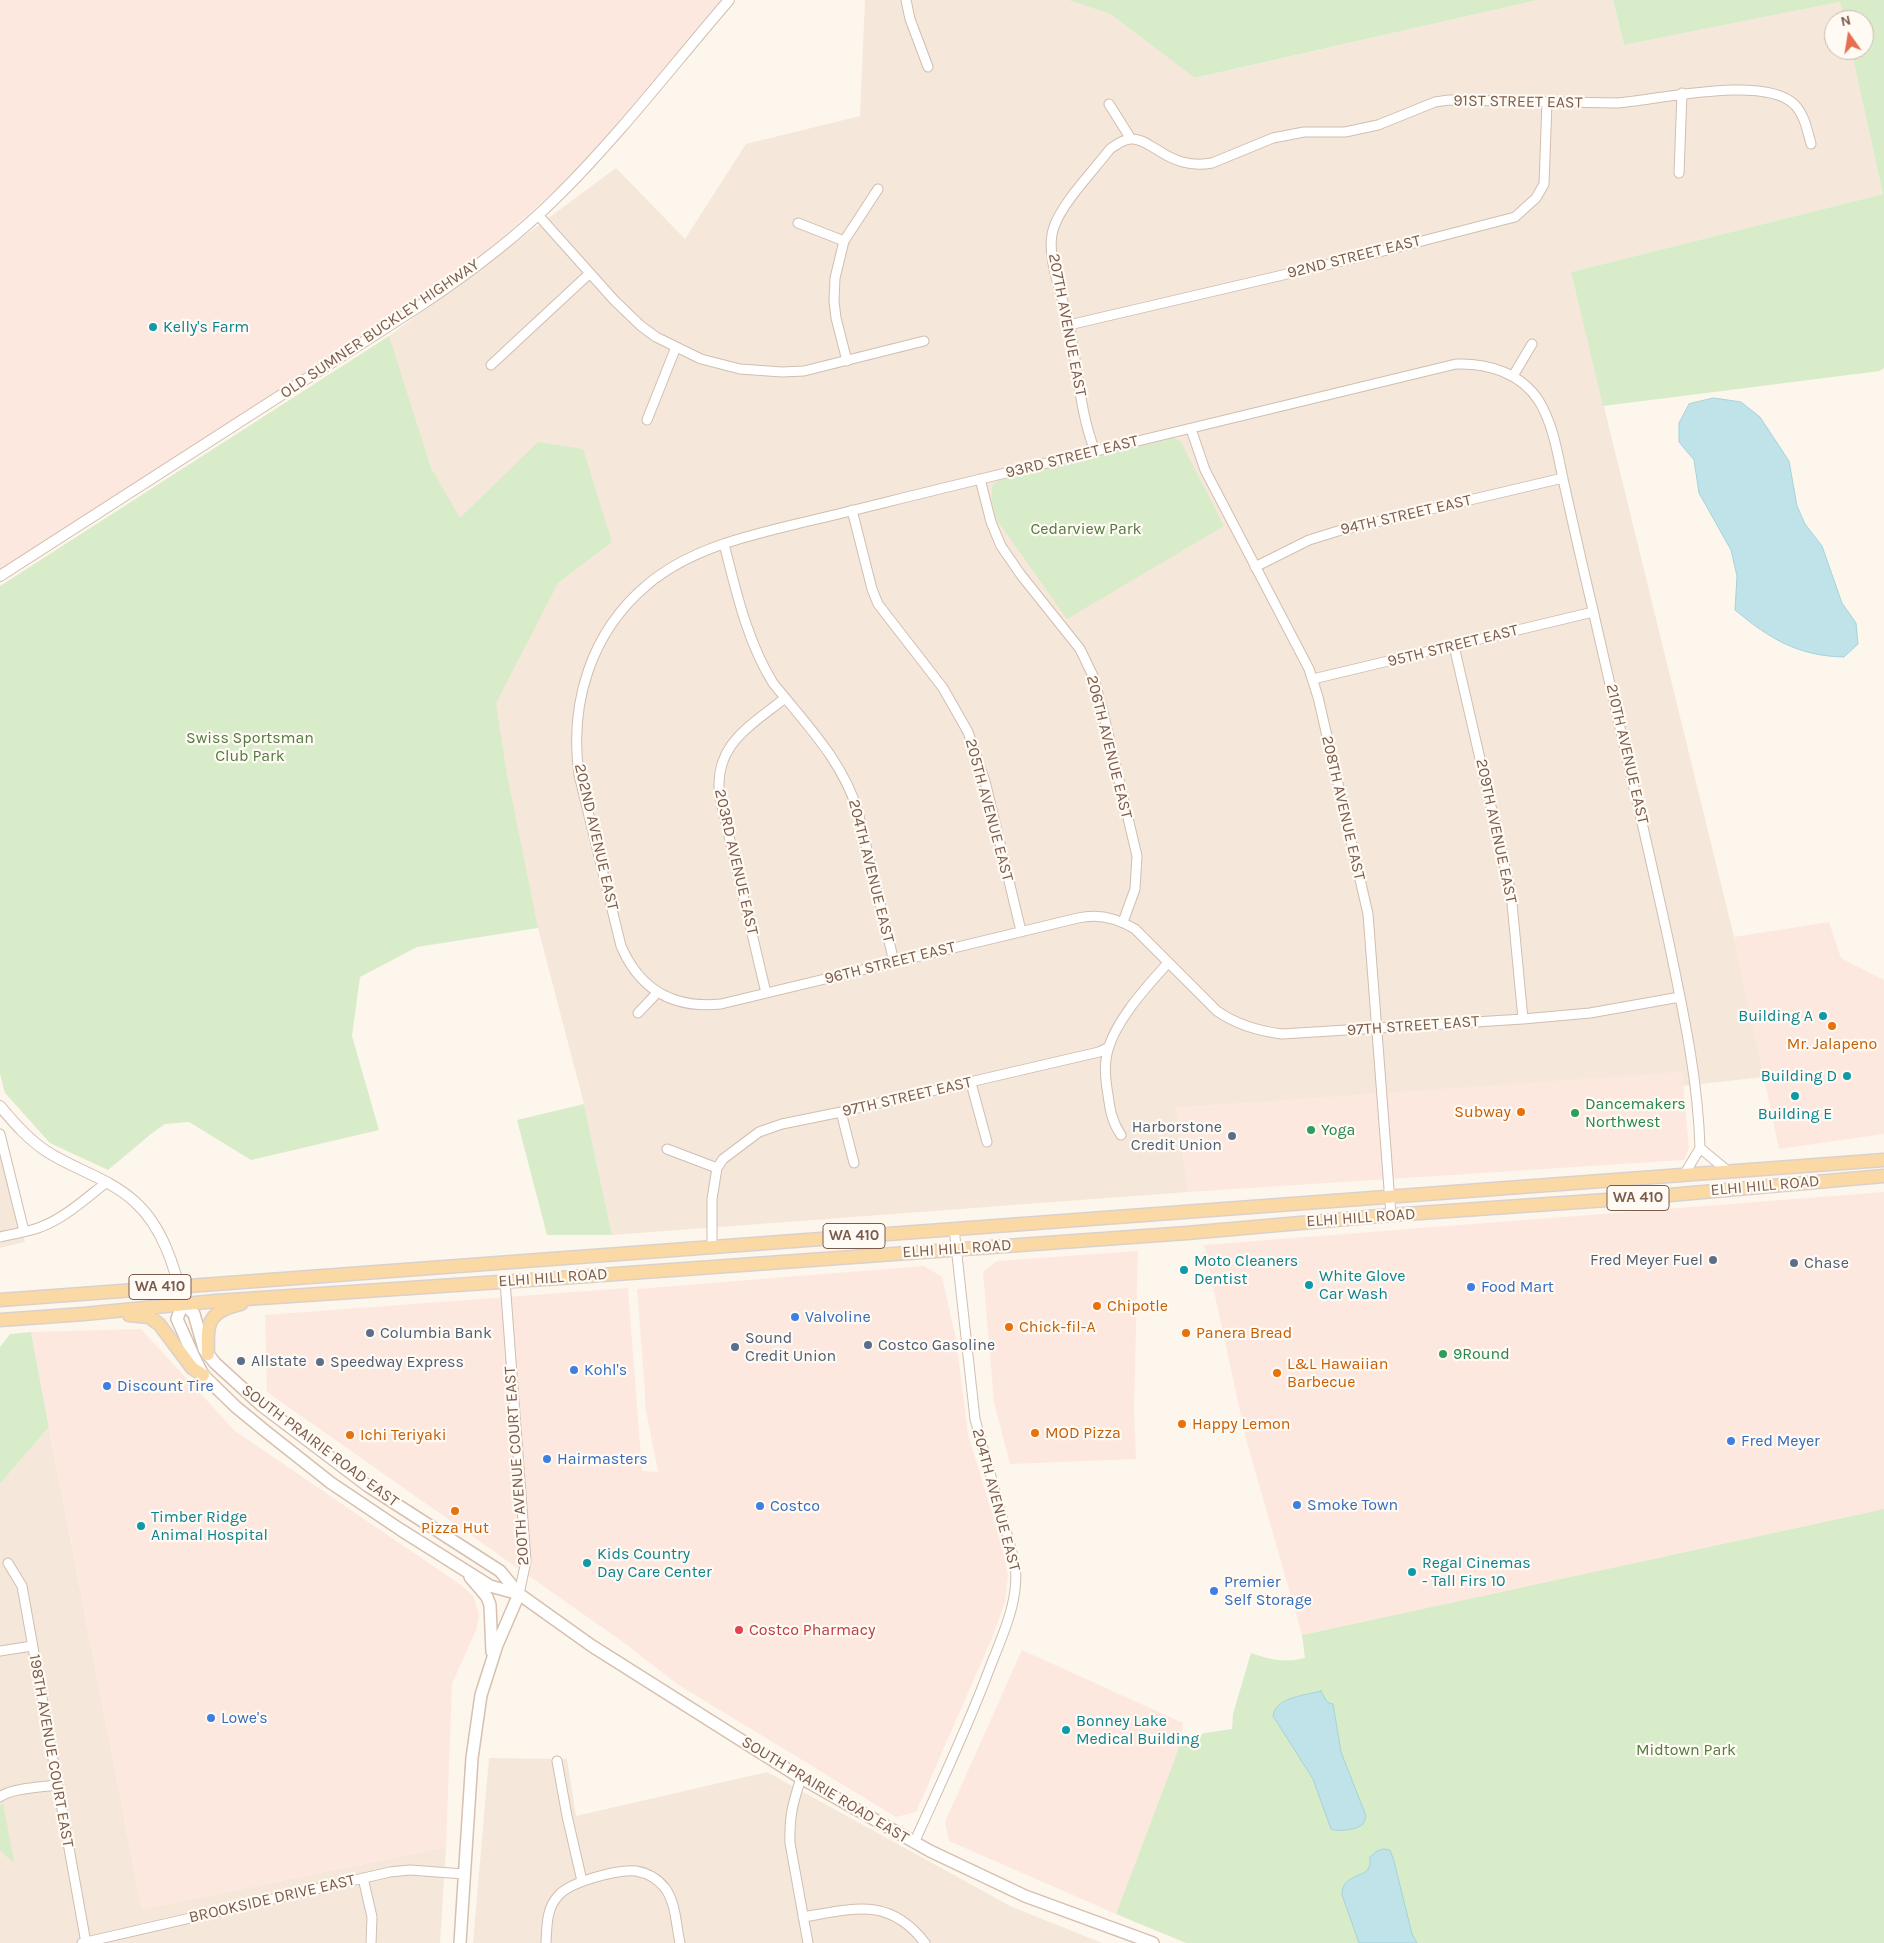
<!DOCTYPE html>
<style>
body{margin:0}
#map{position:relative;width:1884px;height:1943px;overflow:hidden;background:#fdf6ec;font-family:Karla,sans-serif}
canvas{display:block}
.north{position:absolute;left:1824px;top:10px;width:50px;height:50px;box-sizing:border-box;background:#fffaf3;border:1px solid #cabbb1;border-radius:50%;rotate:347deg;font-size:14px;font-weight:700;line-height:20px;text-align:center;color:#7a5c4d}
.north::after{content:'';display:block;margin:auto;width:18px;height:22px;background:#e76f51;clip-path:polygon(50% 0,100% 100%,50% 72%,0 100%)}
</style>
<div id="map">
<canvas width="1884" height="1943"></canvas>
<div class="north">N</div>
</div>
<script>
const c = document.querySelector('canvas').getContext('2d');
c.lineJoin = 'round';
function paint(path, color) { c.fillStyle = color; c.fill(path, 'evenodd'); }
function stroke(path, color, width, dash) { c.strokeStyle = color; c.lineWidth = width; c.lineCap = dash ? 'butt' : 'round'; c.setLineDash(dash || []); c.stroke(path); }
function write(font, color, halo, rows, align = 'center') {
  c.font = font + ' Karla,sans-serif'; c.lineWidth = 4.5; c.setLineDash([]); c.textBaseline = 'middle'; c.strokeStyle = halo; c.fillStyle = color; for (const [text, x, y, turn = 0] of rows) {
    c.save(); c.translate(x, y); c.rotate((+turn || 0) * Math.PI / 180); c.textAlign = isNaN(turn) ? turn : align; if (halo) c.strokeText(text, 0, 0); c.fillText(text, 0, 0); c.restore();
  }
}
const residential = new Path2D(`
 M865,0H1068L1110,14L1196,78L1538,0H1613L1624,45L1840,2L1844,20H1834V50H1851L1883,194L1571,272L1734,937L1764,1077L1683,1086L1682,1073L1177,1108L1188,1192L612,1235L584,1104L538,928L389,336L616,168L685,239L746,144L860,116Z
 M0,1144L25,1242L0,1248Z
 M49,1427L142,1909L446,1847L440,1943H0V1484Z
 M489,1758L567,1759L576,1816L767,1772L1012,1907L1102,1943H473Z`);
const commercial = new Path2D(`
 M0,0H730L605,147L434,297L0,576Z
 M1829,922L1841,958L1884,980V1134L1779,1149L1734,937Z
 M1682,1072L1689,1148L1684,1160L1188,1192L1176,1108Z
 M1884,1192V1509L1302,1635L1246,1439L1204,1245Z
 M1138,1251L1134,1409L1136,1459L1010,1464L994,1402L983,1272L997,1261Z
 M924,1266L942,1277L956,1339L968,1434L1002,1546L1008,1575L1005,1602L992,1638L916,1812L896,1817L677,1684L623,1642L267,1392L265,1315L628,1288L642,1471L658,1472L645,1405V1391L637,1289Z
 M141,1329L235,1431L461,1585L473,1596L479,1614L477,1628L452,1684L446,1847L142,1909L31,1332Z
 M1022,1650L1183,1723L1181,1742L1116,1914L949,1841L945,1822Z`);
const green = new Path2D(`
 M1068,0H1538L1195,78L1110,14Z
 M1613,0H1884V368L1880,371L1603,406L1571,272L1883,194L1851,50H1864V20H1844L1840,2L1624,45Z
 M389,336L431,468L460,518L538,442L583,449L612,542L558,583L496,703L507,775L538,928L417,947L360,977L352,1036L379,1130L251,1160L189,1122L165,1124L151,1134L108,1170L50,1143L5,1093L0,1074V586Z
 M1174,438L1181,442L1224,526L1067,619L997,520C992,507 990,497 993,484L1000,480Z
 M584,1104L612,1235H547L517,1120Z
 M31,1332L49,1427L0,1484V1347L10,1334Z
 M1884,1509V1943H1186L1116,1914L1181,1742L1205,1733L1232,1729L1233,1714L1251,1653C1272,1660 1284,1663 1305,1658L1302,1635Z
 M3,1803L14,1860L12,1862L0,1850V1806Z`);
const water = new Path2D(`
 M1714,398L1741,402L1760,417L1789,461L1797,506L1805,524L1822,546L1842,603L1856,623L1858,644L1844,657C1798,656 1770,639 1735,610L1737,576L1731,550L1699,493L1694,460L1679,442V423L1689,404Z
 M1321,1691L1327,1702L1333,1704L1341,1752L1366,1816C1365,1819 1365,1821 1363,1824C1358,1830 1337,1832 1331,1829L1313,1779L1273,1716C1275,1697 1307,1695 1321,1691Z
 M1384,1849L1390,1850L1394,1861L1412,1934L1417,1943H1359L1342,1895C1342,1879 1354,1878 1367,1871L1370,1865V1857L1377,1851Z`);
const minor = new Path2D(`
 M906,0L910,19L928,67
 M1109,104L1131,139
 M1679,173L1682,93
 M538,215L614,300L641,326L656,337L701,359L740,369L782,372L804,371L924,341
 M798,223L844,241
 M1069,325L1364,256L1515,217L1536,198L1544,184L1547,102
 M847,361L836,318L834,301L835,278L844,241L878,189
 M491,365L590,273
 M1513,376L1532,344
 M647,420L676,347
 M1191,429L1205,470L1309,669L1318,697L1368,914L1391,1215
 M1095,451C1079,411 1078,366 1069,324C1063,296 1044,254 1054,227C1062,203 1094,170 1110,149C1116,145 1123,139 1131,139C1140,138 1149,145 1156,149C1174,161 1190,167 1212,163L1273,138L1304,132H1345L1378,125L1435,102L1449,100L1617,103C1657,100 1765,74 1795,105C1805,116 1807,130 1811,144
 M980,479L991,522L1001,546L1021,575L1080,649L1093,676L1102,708L1137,856L1135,889L1123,922
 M852,510L872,589L878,604L943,688L968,732L985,781L1021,931
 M724,544C736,591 747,641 773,683C805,723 843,761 858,812L894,962
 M1255,567L1309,540L1338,531L1563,478
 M1454,646L1511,893L1523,1019
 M1313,679L1593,612
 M766,993L720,798C712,746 749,727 785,698
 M1680,997L1590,1013L1523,1019L1282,1034C1258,1031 1237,1025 1217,1011L1135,929C1117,918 1099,913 1078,918L721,1004C673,1009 640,990 621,946L579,775C569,703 591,632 647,585C693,546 756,534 813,520C860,509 906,497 952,486C1120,446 1288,404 1456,364C1488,363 1521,373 1539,401C1555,428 1558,458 1565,488C1574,528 1583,569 1593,610C1618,721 1645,832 1669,943C1683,1011 1698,1078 1700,1148
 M638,1013L658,992
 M971,1083L987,1142
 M841,1112L854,1163
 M0,1134L24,1231
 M1121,1135C1112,1122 1110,1110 1108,1095C1106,1083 1104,1071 1106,1060C1109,1027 1147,986 1168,963
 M667,1149L717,1168
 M1684,1175L1700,1148L1729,1172
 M0,1237C13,1234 26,1232 38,1228C64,1219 86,1198 107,1182
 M712,1247V1199L717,1168L723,1159L759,1132L782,1124L841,1112L1099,1052L1109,1047
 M505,1281L526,1561L519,1594
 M8,1563L22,1586L86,1943
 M0,1651L32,1646
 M557,1761L567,1816L582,1881
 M801,1778C793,1803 789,1816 790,1843L808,1943
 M0,1797C10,1788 43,1787 57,1785
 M914,1843C940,1785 967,1729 989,1670C1002,1636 1020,1601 1015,1563L975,1419L954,1228
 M363,1878L372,1917L371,1943
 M803,1917C853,1909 889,1896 925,1943
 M82,1943L390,1872L410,1870L464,1874
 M546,1943C547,1927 546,1909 558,1896C569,1882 618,1869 636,1871C647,1873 658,1879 665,1888C676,1903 676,1925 680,1943`);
const tertiary = new Path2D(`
 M0,576L418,307C468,274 517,237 560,194C621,133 673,65 729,0
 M0,1106C14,1123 28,1139 46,1151C75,1170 109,1178 135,1202C163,1227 175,1268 183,1303`);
const secondary = new Path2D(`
 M470,1577L487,1597L490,1605L492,1652
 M519,1594L490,1586L401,1530L331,1483L264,1430L236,1407L203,1375L194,1357L177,1319L183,1303L194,1314L204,1349L215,1363L261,1405L368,1486L500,1571L519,1594L592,1646L801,1778L930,1851L1025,1896L1153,1943
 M460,1943L472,1758L481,1695L497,1645L519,1594`);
const primary = new Path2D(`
 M0,1300L1884,1160
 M129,1315L149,1317L159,1324L192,1368L203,1375
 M0,1320L84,1314L216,1301L560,1278L1187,1233L1391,1215L1636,1198L1884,1176
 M208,1354C207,1323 207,1312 241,1304`);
const markers = [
 [153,327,5,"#0f9aa8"],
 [1823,1016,5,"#0f9aa8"],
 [1832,1026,5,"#e8710a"],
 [1847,1076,5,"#0f9aa8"],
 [1795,1096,5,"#0f9aa8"],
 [1521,1112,5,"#e8710a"],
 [1575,1113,5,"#2e9e5b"],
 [1311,1130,5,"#2e9e5b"],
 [1232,1136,5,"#5c6f8a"],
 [1713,1260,5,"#5c6f8a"],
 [1794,1263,5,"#5c6f8a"],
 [1184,1270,5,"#0f9aa8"],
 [1309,1285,5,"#0f9aa8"],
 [1471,1287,5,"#3f7fe0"],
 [1097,1306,5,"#e8710a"],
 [795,1317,5,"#3f7fe0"],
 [1009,1327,5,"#e8710a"],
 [370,1333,5,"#5c6f8a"],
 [1186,1333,5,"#e8710a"],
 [868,1345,5,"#5c6f8a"],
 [735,1347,5,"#5c6f8a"],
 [1443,1354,5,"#2e9e5b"],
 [241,1361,5,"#5c6f8a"],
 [320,1362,5,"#5c6f8a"],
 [574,1370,5,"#3f7fe0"],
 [1277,1373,5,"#e8710a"],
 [107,1386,5,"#3f7fe0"],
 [1182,1424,5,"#e8710a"],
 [1035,1433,5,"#e8710a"],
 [350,1435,5,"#e8710a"],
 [1731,1441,5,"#3f7fe0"],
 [547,1459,5,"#3f7fe0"],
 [1297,1505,5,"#3f7fe0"],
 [760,1506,5,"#3f7fe0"],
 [455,1511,5,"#e8710a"],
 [141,1526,5,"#0f9aa8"],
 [587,1563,5,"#0f9aa8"],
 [1412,1572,5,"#0f9aa8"],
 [1214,1591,5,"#3f7fe0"],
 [739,1630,5,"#e0444e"],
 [211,1718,5,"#3f7fe0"],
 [1066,1730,5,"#0f9aa8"]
];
const shields = [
 [1638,1198,62],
 [854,1236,62],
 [160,1287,62]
];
const shieldNames = [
 ["WA 410",1638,1198],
 ["WA 410",854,1236],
 ["WA 410",160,1287]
];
const streetNames = [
 ["91ST STREET EAST",1518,102,1],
 ["92ND STREET EAST",1354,257,-14],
 ["207TH AVENUE EAST",1067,325,79],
 ["OLD SUMNER BUCKLEY HIGHWAY",380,329,-34],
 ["93RD STREET EAST",1072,457,-14],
 ["94TH STREET EAST",1406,515,-13],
 ["95TH STREET EAST",1453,646,-14],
 ["206TH AVENUE EAST",1109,747,76],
 ["210TH AVENUE EAST",1627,754,77],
 ["208TH AVENUE EAST",1343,808,77],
 ["205TH AVENUE EAST",989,810,75],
 ["209TH AVENUE EAST",1496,831,78],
 ["202ND AVENUE EAST",596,837,77],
 ["203RD AVENUE EAST",736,862,77],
 ["204TH AVENUE EAST",871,871,76],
 ["96TH STREET EAST",890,963,-14],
 ["97TH STREET EAST",1413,1026,-4],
 ["97TH STREET EAST",907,1097,-13],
 ["ELHI HILL ROAD",1765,1186,-5],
 ["ELHI HILL ROAD",1361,1218,-4],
 ["ELHI HILL ROAD",957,1249,-4],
 ["ELHI HILL ROAD",553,1278,-4],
 ["SOUTH PRAIRIE ROAD EAST",320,1446,37],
 ["200TH AVENUE COURT EAST",517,1466,-94],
 ["204TH AVENUE EAST",996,1500,75],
 ["198TH AVENUE COURT EAST",51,1751,80],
 ["SOUTH PRAIRIE ROAD EAST",825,1790,31],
 ["BROOKSIDE DRIVE EAST",272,1899,-13]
];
const cultureNames = [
 ["Kelly's Farm",163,327],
 ["Building A",1813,1016,"right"],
 ["Building D",1837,1076,"right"],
 ["Building E",1795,1114,"center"],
 ["Moto Cleaners",1194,1261],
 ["Dentist",1194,1279],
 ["White Glove",1319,1276],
 ["Car Wash",1319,1294],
 ["Timber Ridge",151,1517],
 ["Animal Hospital",151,1535],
 ["Kids Country",597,1554],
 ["Day Care Center",597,1572],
 ["Regal Cinemas",1422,1563],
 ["- Tall Firs 10",1422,1581],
 ["Bonney Lake",1076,1721],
 ["Medical Building",1076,1739]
];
const parkNames = [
 ["Cedarview Park",1086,529],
 ["Swiss Sportsman",250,738],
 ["Club Park",250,756],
 ["Midtown Park",1686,1750]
];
const foodNames = [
 ["Mr. Jalapeno",1832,1044,"center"],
 ["Subway",1511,1112,"right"],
 ["Chipotle",1107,1306],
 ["Chick-fil-A",1019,1327],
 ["Panera Bread",1196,1333],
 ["L&L Hawaiian",1287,1364],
 ["Barbecue",1287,1382],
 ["Happy Lemon",1192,1424],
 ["MOD Pizza",1045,1433],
 ["Ichi Teriyaki",360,1435],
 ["Pizza Hut",455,1528,"center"]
];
const leisureNames = [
 ["Dancemakers",1585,1104],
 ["Northwest",1585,1122],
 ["Yoga",1321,1130],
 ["9Round",1453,1354]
];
const serviceNames = [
 ["Harborstone",1222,1127,"right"],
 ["Credit Union",1222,1145,"right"],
 ["Fred Meyer Fuel",1703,1260,"right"],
 ["Chase",1804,1263],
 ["Columbia Bank",380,1333],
 ["Sound",745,1338],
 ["Credit Union",745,1356],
 ["Costco Gasoline",878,1345],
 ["Allstate",251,1361],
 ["Speedway Express",330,1362]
];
const shopNames = [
 ["Food Mart",1481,1287],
 ["Valvoline",805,1317],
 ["Kohl's",584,1370],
 ["Discount Tire",117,1386],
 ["Fred Meyer",1741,1441],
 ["Hairmasters",557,1459],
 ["Smoke Town",1307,1505],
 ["Costco",770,1506],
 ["Premier",1224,1582],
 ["Self Storage",1224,1600],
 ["Lowe's",221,1718]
];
const healthNames = [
 ["Costco Pharmacy",749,1630]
];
paint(residential, '#f5e8da');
paint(commercial, '#fde8e0');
paint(green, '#d8ecc9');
paint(water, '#bfe3e8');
stroke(water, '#a5d3da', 1);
stroke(minor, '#d1beb0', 11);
stroke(tertiary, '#d1beb0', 12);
stroke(secondary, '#d6c0b0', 14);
stroke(primary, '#dad1cd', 15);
stroke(minor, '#fff', 9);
stroke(tertiary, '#fff', 10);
stroke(secondary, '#fff', 11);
stroke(primary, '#fbd9a5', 12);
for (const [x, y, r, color] of markers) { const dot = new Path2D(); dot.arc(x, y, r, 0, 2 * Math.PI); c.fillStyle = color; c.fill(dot); stroke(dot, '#fffaf3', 2); }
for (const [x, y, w] of shields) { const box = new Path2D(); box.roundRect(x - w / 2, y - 12.5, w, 25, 4); c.fillStyle = '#fffaf3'; c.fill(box); stroke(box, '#7a5c4d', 1); }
write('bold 15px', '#7a5c4d', null, shieldNames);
write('16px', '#7a5c4d', '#fffaf3', streetNames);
write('16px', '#0d838f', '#fffaf3', cultureNames, 'left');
write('16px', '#537a41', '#fffaf3', parkNames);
write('16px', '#c56008', '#fffaf3', foodNames, 'left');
write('16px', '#27864d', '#fffaf3', leisureNames, 'left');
write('16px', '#4e5e75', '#fffaf3', serviceNames, 'left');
write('16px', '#366cbe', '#fffaf3', shopNames, 'left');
write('16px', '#be3a42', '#fffaf3', healthNames, 'left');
</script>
